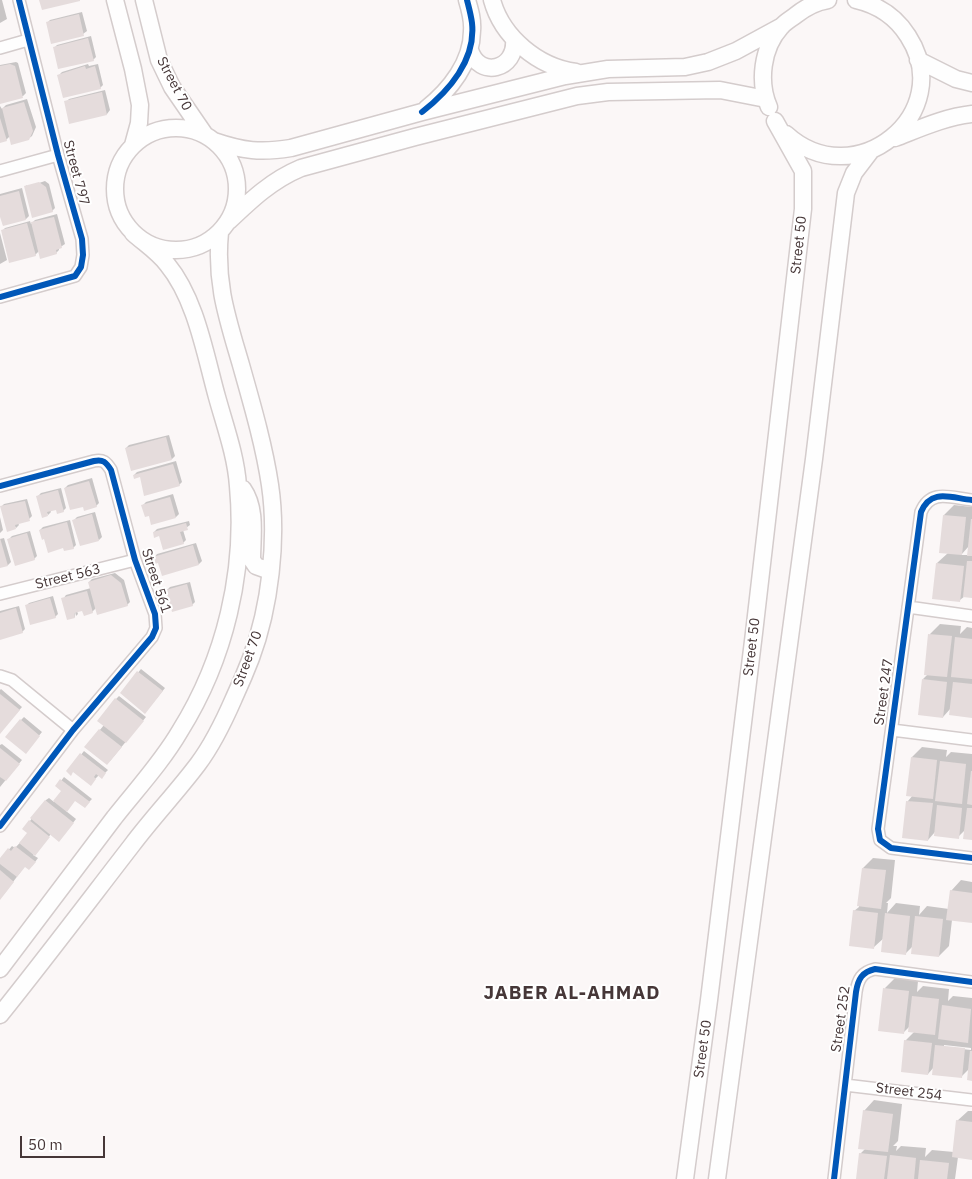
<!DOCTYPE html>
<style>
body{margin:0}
#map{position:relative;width:972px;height:1179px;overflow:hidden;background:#fbf7f7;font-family:"IBM Plex Sans",sans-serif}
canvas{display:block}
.scale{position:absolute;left:20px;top:1136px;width:85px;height:22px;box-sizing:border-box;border:2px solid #463738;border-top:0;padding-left:6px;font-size:15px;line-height:18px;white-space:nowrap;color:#463738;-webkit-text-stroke:4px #fff;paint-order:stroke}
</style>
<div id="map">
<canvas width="972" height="1179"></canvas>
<div class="scale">50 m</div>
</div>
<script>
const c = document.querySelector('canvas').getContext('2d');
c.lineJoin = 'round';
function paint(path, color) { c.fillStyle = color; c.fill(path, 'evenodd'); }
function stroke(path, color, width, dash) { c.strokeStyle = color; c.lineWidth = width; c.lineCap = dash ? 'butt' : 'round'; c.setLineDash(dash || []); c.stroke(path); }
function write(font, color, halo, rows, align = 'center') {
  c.font = font + ' "IBM Plex Sans",sans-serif'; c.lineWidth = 4; c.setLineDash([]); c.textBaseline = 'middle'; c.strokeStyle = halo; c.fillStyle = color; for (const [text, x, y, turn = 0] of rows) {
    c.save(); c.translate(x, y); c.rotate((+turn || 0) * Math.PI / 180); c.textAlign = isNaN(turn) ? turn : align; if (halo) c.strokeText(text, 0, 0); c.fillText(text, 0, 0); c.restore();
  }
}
const shadow = new Path2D(`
 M0,0H2L7,19L0,23Z
 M82,12L87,31L83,34L47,23L50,20Z
 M91,36L96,57L93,60L54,48L57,45Z
 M16,62L18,63L26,93L23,96L1,102L0,65Z
 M88,64L89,66L98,64L103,85L100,88L59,75L62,72Z
 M105,90L110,110L107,114L70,122L66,102L69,99Z
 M27,99L36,127L32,136L28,139L10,136L6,140L0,141V106L2,109L6,105Z
 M45,181L49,184L55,208L52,211L25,187L27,185V187Z
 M22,188L29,216L26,219L3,225L0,212V194Z
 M57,214L65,244L59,248V250L56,253L40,250L35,255L2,231L5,228L30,221L31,224L35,220Z
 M0,233L7,260L0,264Z
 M169,435L175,456L172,459L126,448L129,445Z
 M176,461L182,482L179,485L134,475L137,472Z
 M92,478L99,503L96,506L65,488L68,485Z
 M61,488L66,508L63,511L57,508L50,510L51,512L48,515L38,496L41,493Z
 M173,494L179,514L176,517L152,523L150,514L143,505L146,502Z
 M27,499L32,516L29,519L18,523L19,525L16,528L1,507L4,504Z
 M954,505L972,507V596H965L960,600L937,563L948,553L944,515ZM969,546L968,555H961Z
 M95,512L102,537L99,540L74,520L77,517Z
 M0,517L3,530L0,533Z
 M70,520L76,545L73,548L64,547L45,538L40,530L43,527Z
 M189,521L190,525L183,530L186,540L183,543L154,532L157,529Z
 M30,531L37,556L34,559L9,539L12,536Z
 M4,538L11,562L8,565L0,567V539Z
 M196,543L202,561L199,564L154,558L157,554Z
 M115,573L124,580L130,602L127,605L96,608L92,612L83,610L77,611L78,614L76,616L74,607L75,617L68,619L63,599L66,595L91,588L89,582L92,579Z
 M190,582L195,602L192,605L167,590L170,587Z
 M53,596L58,614L55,617L26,606L29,603Z
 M19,606L25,629L22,632L0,638V611Z
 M940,624L961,626L960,634L967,627L972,628V716L951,708L943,717L923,679L928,674L930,634Z
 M141,669L165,688L148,709L121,693Z
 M1,689L22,707L0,732V690Z
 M119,696L146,717L110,761L86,747L104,725L116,699Z
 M24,717L42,732L28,749L21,720Z
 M2,744L22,760L0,787V745Z
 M922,747L947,750L946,757L951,752L972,754V838L965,830L958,837L935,832L928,840L903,837L908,801L913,795L912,757Z
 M84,751L108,770L104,774L99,775L93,781L74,771H68Z
 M64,777L92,799L87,804L75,800L66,811L76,819L62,837L51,834L33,855L38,858L32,866H25L4,894L0,896V860L12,846L15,848L29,833L30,821L46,800L49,798L54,802L62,791L57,786Z
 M873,858L895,860L891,898L886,903H888L887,913L896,903L920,906L919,915L927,906L949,909L951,891L961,880L972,882V922L952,920L949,946L939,956L914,945L905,954L884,938L874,947L854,911L859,907L863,868Z
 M895,978L918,981L917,992L923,986L949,989L948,1001L953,996L972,998V1079L969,1069L961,1077L934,1067L928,1074L905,1041L915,1031L910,1026L903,1033L885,988ZM944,1045L971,1048V1050L944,1047Z
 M874,1100L902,1104L898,1141L893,1146H897L896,1151L901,1146L926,1148L925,1157L932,1150L954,1152L957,1121L968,1111H972V1158L958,1157L955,1179H857L860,1154L866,1148L864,1111Z`);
const building = new Path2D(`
 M39,0H80V1L42,10Z
 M79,14L84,36L51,44L46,22Z
 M88,38L94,61L58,69L53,47Z
 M10,64L15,66L23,98L0,104V66Z
 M85,66L86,69L95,66L101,89L63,98L57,75Z
 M102,92L107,115L69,124L64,101Z
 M24,102L33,131L29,140L11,145L2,108Z
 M0,118L7,141L0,143Z
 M39,182L46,187L53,212L32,218L24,186Z
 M19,191L26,220L3,226L0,217V196Z
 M54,217L62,248L56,250L57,254L40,259L31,222Z
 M27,223L36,256L9,263L1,230Z
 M166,437L172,460L131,471L125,448Z
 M173,464L180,486L144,496L140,477L134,479L133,475Z
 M89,481L97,507L84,511L83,507L70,510L64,488Z
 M58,490L64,512L57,514L56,510L47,512L48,516L42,518L36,496Z
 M170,497L176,518L151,525L149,516L145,517L141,505Z
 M25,501L30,521L15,525L16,529L7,532L0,506Z
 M92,514L99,541L80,546L72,520Z
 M943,515L966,517L962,555L939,553Z
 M971,519H972V556H967Z
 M67,522L74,549L64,551L63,548L48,553L44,539L42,540L39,530Z
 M186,523L188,530L180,532L184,544L163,550L159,536L154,538L153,532Z
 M27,533L35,560L15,566L7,539Z
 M0,538L8,566L0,568Z
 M193,545L199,565L162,576L158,563L155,564L153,557Z
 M967,561H972V598L963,597Z
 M936,563L964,566L960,602L932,599Z
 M111,575L121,583L128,606L97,615L88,582Z
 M187,584L193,606L172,612L166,590Z
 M87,591L93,613L84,616L82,611L74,613L75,618L67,620L61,598Z
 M50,598L56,618L30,625L25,605Z
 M16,608L23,633L0,640V613Z
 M928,634L952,636L947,677L924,675Z
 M955,637L972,639V679L951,677Z
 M137,671L163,691L145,714L120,693Z
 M922,679L947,682L943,718L918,715Z
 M953,682L972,684V718L949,715Z
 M0,694L20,710L0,734Z
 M115,698L144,721L126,743L97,721Z
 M20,719L40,736L26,754L5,737Z
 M99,729L122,747L107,765L84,747Z
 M0,748L20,764L6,781L0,777Z
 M80,753L106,773L102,779L96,774L94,777L96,779L91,786L73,772L71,776L66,771Z
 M911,757L937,760L933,799L906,796Z
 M940,761L966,764L962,804L935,801Z
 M971,771H972V805L967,804Z
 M60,779L90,802L85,808L75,801L67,812L53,801L61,791L55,786Z
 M45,800L74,823L59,842L30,818Z
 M906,801L933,803L928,841L902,838Z
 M937,805L962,808L959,839L934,836Z
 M967,808H972V840L963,839Z
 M29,820L50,837L35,856L19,843L27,833L22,829Z
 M15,846L36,862L29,870L25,867L17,877L0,864V858L8,848L11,851Z
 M862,868L886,870L881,909L857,906Z
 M0,870L14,882L0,900Z
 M950,890L972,893V923L946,920Z
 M853,910L878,913L874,949L849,946Z
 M885,913L910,916L906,955L881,952Z
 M915,916L943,919L939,957L911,954Z
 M883,988L909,991L904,1034L878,1031Z
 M912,996L939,999L935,1035L908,1032Z
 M942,1005L971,1009L968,1043L938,1039Z
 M904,1040L932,1043L928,1075L901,1072Z
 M935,1045L965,1048L962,1078L932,1075Z
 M970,1051H972V1081L967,1080Z
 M863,1110L893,1114L888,1152L858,1149Z
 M956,1120L972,1122V1160L952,1157Z
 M859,1153L887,1156L884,1179H856Z
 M890,1155L916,1158L914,1179H887Z
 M920,1160L949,1163L947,1179H918Z`);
const street = new Path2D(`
 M0,48L28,40
 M0,171L58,155
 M0,297L75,276L81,267L83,255L82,239L58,155L19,0
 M0,486L94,461C103,459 106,462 111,470L135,560L155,614L156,628L152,637L73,730L0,826
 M972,500C951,498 931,488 921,512L878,829L880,840L891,848L972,858
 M0,594L135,560
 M908,607L972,616
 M0,676L12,680L73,730
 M892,730L972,740
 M845,1085L972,1100
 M834,1179L856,992C858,979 862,972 875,969L972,982`);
const secondary = new Path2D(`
 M115,0L133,69L140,105L139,123L133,145
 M144,0L159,60L172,87L205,135
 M492,0C502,37 538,67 576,72
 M470,50C479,79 517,70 514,39
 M918,60L956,79L972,83
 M769,107C758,82 762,48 781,27C785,22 791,19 796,15C806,7 815,2 828,0
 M426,109C450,90 472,62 472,31C473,20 470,10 467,0
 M115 189a61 61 0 1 1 122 0a61 61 0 1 1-122 0Z
 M786,134C855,197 958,113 908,36C896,17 878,5 856,0
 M895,138C921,128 945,117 972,114
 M214,141C243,151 261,153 291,148L422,112L565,76L608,69L685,67L708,62L736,51L782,26
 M229,221C251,200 272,180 301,168L415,137L577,96L608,92L720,90L766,99
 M243,489C257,509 252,537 252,560L256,566L270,571
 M0,969C38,918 76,868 114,818C136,790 162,762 180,731C225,659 246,571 238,486C236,456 225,426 217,397C205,354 196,299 167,264C158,252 144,243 133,233
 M0,1015C45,959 88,902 132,845C153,817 177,792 198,764C213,744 224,721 234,698C240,685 246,671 251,658C270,607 278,539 270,485C264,445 252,404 241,365C227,317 215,283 220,232
 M685,1179L709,1000L754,633L803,209V171L775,121
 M717,1179L814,459L846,193L854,173L870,152`);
const cycleway = new Path2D(`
 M422,112C449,91 476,60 472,23C471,15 469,8 467,0
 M0,297L75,276L81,267L83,255L82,239L58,155L19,0
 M0,486L94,461C103,459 106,462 111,470L135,560L155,614L156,628L152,637L73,730L0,826
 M972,500C951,498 931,488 921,512L878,829L880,840L891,848L972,858
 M834,1179L856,992C858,979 862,972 875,969L972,982`);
const streetNames = [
 ["Street 70",174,84,62],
 ["Street 797",76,173,75],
 ["Street 50",799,245,-84],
 ["Street 563",68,577,-14],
 ["Street 561",156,581,72],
 ["Street 50",752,647,-83],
 ["Street 70",248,659,-70],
 ["Street 247",884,692,-82],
 ["Street 252",841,1019,-82],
 ["Street 50",703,1049,-82],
 ["Street 254",909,1092,7]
];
const districtNames = [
 ["JABER AL-AHMAD",572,994]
];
paint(shadow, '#0003');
paint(building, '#e5dcdc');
stroke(street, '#d4cccc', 14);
stroke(secondary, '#d4cccc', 19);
stroke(street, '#fefefe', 11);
stroke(secondary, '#fefefe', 16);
stroke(cycleway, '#0057b8', 6);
write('14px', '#463738', '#fff', streetNames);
c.letterSpacing = '1px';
write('bold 19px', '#463738', '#fff', districtNames);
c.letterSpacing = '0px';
</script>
